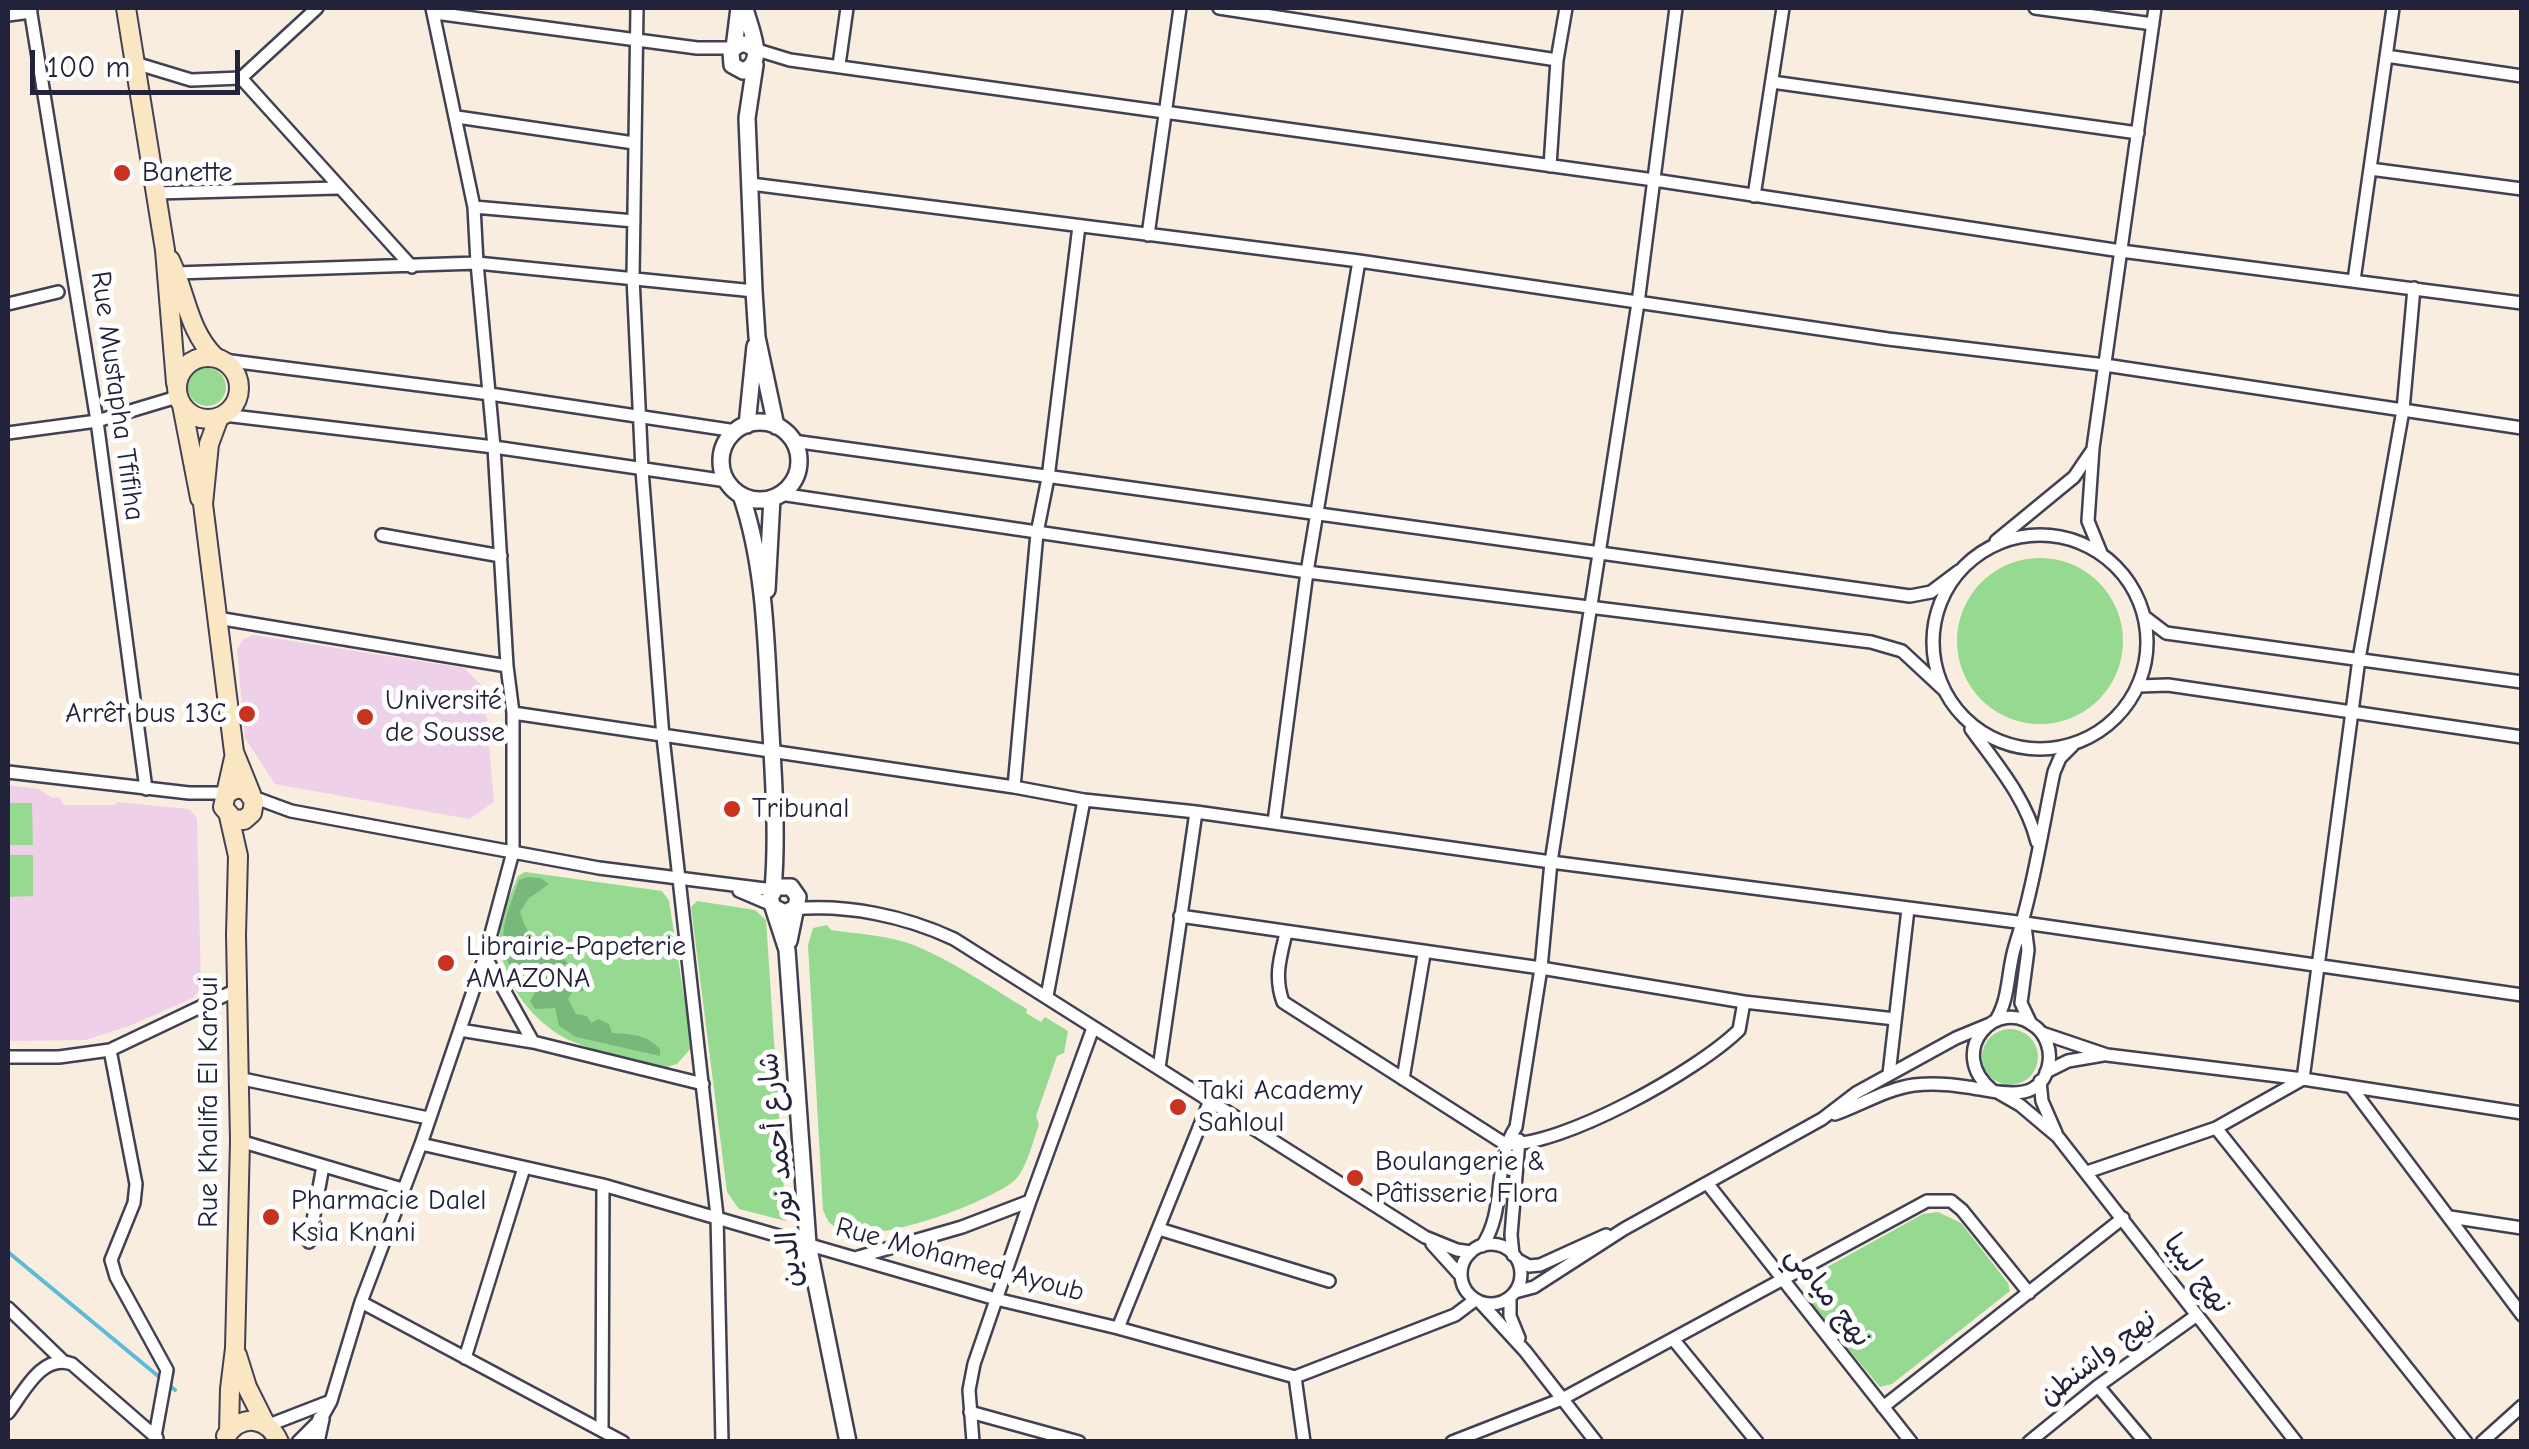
<!DOCTYPE html>
<meta charset="utf-8">
<style>
body{margin:0}
#map{position:relative;width:2529px;height:1449px;overflow:hidden;background:#f8edde;font-family:"Comic Neue",sans-serif}
canvas{display:block}
.frame{position:absolute;inset:0;border:10px solid #22223b;pointer-events:none}
.scale{position:absolute;left:30px;top:50px;width:210px;height:45px;box-sizing:border-box;border:5px solid #22223b;border-top:0;padding-left:12px;font-size:30px;line-height:35px;white-space:nowrap;color:#22223b;-webkit-text-stroke:8px #fff;paint-order:stroke}
</style>
<div id="map">
<canvas width="2529" height="1449"></canvas>
<div class="frame"></div>
<div class="scale">100 m</div>
</div>
<script>
const c = document.querySelector('canvas').getContext('2d');
c.lineJoin = 'round';
function paint(path, color) { c.fillStyle = color; c.fill(path, 'evenodd'); }
function stroke(path, color, width, dash) { c.strokeStyle = color; c.lineWidth = width; c.lineCap = dash ? 'butt' : 'round'; c.setLineDash(dash || []); c.stroke(path); }
function write(font, color, halo, rows, align = 'center') {
  c.font = font + ' "Comic Neue","Playpen Sans Arabic",sans-serif'; c.lineWidth = 10; c.setLineDash([]); c.textBaseline = 'middle'; c.strokeStyle = halo; c.fillStyle = color; for (const [text, x, y, turn = 0] of rows) {
    c.save(); c.translate(x, y); c.rotate((+turn || 0) * Math.PI / 180); c.textAlign = isNaN(turn) ? turn : align; if (halo) c.strokeText(text, 0, 0); c.fillText(text, 0, 0); c.restore();
  }
}
const built = new Path2D(`
 M253,635L464,668L484,688L494,802L469,819L275,784L245,738L237,649L243,640Z
 M8,785L39,789L52,798L59,797L64,805H116L117,802L189,809L197,818L201,987L193,998L129,1026L85,1040L8,1041Z`);
const green = new Path2D(`
 M188 387a19 19 0 1 1 38 0a19 19 0 1 1-38 0Z
 M1957 641a83 83 0 1 1 166 0a83 83 0 1 1-166 0Z
 M8,803H32L33,845H8Z
 M8,855H33V896L8,897Z
 M525,872L662,891L669,901L692,1047L677,1064L667,1067C635,1059 599,1054 569,1040C529,1021 495,972 500,927C502,910 512,892 518,876Z
 M697,901L755,910L766,920L786,1221L739,1209L727,1192L691,907Z
 M827,925L831,930C859,934 889,935 916,946C955,962 991,988 1027,1009L1026,1013L1041,1022L1045,1017L1068,1031L1064,1053L1057,1056L1036,1116L1039,1125C1033,1140 1026,1171 1014,1181C985,1204 869,1248 836,1228C829,1224 826,1217 823,1210L808,945L813,928Z
 M1982 1057a28 28 0 1 1 56 0a28 28 0 1 1-56 0Z
 M1938,1212L1961,1223L2008,1283L2010,1291L1892,1384L1880,1387L1808,1301L1806,1288L1811,1276L1923,1214Z`);
const forest = new Path2D(`
 M528,877L541,878L549,884L529,898L520,912C527,936 535,936 543,954L554,959L561,956L587,983L583,991L572,992L568,999L576,1014L587,1016L591,1023L598,1019L609,1024L612,1033C632,1035 645,1033 660,1049V1056L576,1037L559,1026L555,1008L535,1009L530,1001L535,993L527,980H519C491,944 506,918 519,880Z`);
const stream = new Path2D(`
 M8,1252L175,1390`);
const minor = new Path2D(`
 M30,8L97,421L146,789
 M432,8L474,207L477,263L754,291
 M637,8L633,277L642,470L663,737L717,1216L722,1442
 M1219,8L1557,60
 M2035,8L2153,24
 M435,13L697,48H734
 M8,15L31,12
 M754,49L790,60L1654,180L2121,251L2522,303
 M2386,56L2522,76
 M135,63L191,80L241,78L412,267
 M839,65L847,8
 M241,78L317,8
 M1772,82L2138,133
 M457,117L634,143
 M1550,166L1557,60L1566,8
 M2370,169L2522,189
 M751,184L1359,261L1888,339L2105,365L2522,428
 M156,193L337,188
 M1754,196L1783,8
 M474,207L634,221
 M1148,235L1180,8
 M176,273L477,263L494,447L507,666L513,713L1014,787L1084,800L1196,812L1551,862L2025,923L2522,995
 M2354,280L2393,8
 M8,304L58,292
 M223,360L490,394L736,431
 M224,415L494,447L727,481
 M8,433L97,421L177,397
 M793,441L1910,596L1931,592L1959,571
 M780,494L1307,572L1871,642L1902,651L1945,691
 M1933 642a107 107 0 1 1 214 0a107 107 0 1 1-214 0Z
 M382,535L501,556
 M1996,541L2074,477L2091,452
 M2101,553L2088,521L2093,448L2155,8
 M2145,617L2166,633L2522,682
 M217,618L507,666
 M2139,686L2168,685L2522,737
 M1971,729C1997,765 2026,798 2037,842
 M8,772L189,793H228
 M1014,787L1037,533L1048,478L1079,226
 M253,797L291,811L599,868L773,890
 M1274,822L1307,572L1359,261
 M739,891L772,905
 M793,909C847,904 905,916 954,939L1425,1237L1457,1250L1471,1252
 M1180,916L1541,968L1744,1002L1895,1019
 M2025,926L2028,950L2021,1003L2031,1024
 M1286,933C1280,958 1274,977 1283,1002L1505,1144C1562,1147 1697,1071 1739,1030L1744,1002
 M485,956L533,1042
 M1047,996L1084,800
 M1996,1020C2010,997 2007,972 2015,946C2033,890 2042,830 2054,772L2060,758L2073,745
 M460,1030L533,1042L703,1084
 M2042,1033L2107,1055L2303,1079L2522,1113
 M110,1050L136,1184L134,1203L111,1260L116,1277L167,1370L155,1436
 M8,1057H59L110,1050L236,990
 M1159,1068L1196,812
 M2046,1072L2068,1061L2103,1055
 M1889,1074L1908,909
 M238,1078L428,1118
 M1403,1079L1424,954
 M2040,1081L2042,1101L2056,1133
 M2351,1087L2522,1315
 M1999,1093L2020,1105L2058,1137L2296,1442
 M1835,1114C1861,1105 1886,1089 1914,1085C1931,1083 1950,1084 1967,1087C1996,1091 2043,1107 2049,1062C2051,1050 2046,1036 2037,1028C1997,993 1945,1052 1992,1090
 M2216,1128L2303,1079L2359,659L2403,410L2414,288
 M240,1141L402,1189
 M421,1144L603,1185L996,1299L1118,1328L1295,1377L1455,1315L1475,1300
 M2087,1172L2216,1128L2466,1442
 M1707,1183L1911,1442
 M2450,1217L2522,1228
 M1159,1229L1329,1281
 M309,1242L323,1166
 M1432,1244L1461,1276
 M1461 1274a30 30 0 1 1 60 0a30 30 0 1 1-60 0Z
 M1482,1246C1507,1210 1492,1163 1516,1127L1541,968L1551,862L1638,303L1676,8
 M1513,1255L1511,1235L1519,1140
 M855,1258L962,1227L1030,1201L1093,1028
 M1518,1260L1529,1266L1540,1265L1606,1235
 M1515,1292L1534,1287L1624,1229L1822,1119L1856,1093L1956,1038L1990,1024
 M1510,1297V1316L1519,1338
 M361,1302L623,1442
 M1480,1302L1525,1351L1596,1442
 M8,1308L63,1361
 M1118,1328L1209,1103
 M1673,1339L1757,1442
 M465,1358L524,1168
 M1295,1377L1304,1442
 M2098,1386L2145,1442
 M1883,1407L2123,1218
 M970,1412L1079,1442
 M8,1413C24,1392 42,1353 72,1364L157,1438
 M269,1425L331,1401
 M602,1429L603,1185
 M298,1442L321,1419L331,1401L361,1302L421,1144L485,956L513,852V713
 M973,1442L969,1390L974,1364L1030,1201
 M1452,1442L1562,1399L1927,1201H1951L1962,1210L2029,1293
 M2029,1442L2098,1386L2197,1315
 M2482,1442L2522,1406`);
const tertiary = new Path2D(`
 M745,8C749,27 768,63 743,71L732,65L731,52C737,43 746,41 754,49
 M734,48L739,8
 M755,65L747,118L754,291L757,337L776,426
 M721 461a39 39 0 1 1 78 0a39 39 0 1 1-78 0Z
 M747,425L755,346
 M741,495C765,565 766,641 770,714C773,773 778,832 773,890
 M767,590L772,498
 M773,907L787,950L808,1244L848,1442
 M789,941L798,897L791,887H776L770,898L773,907L785,913L793,909
 M316,1442L321,1419`);
const secondary = new Path2D(`
 M126,8L165,250L176,383
 M170,260C186,293 188,331 215,357
 M177 388a31 31 0 1 1 62 0a31 31 0 1 1-62 0Z
 M182,405L200,498
 M219,417L209,444L203,504L234,752L251,794
 M228,793L237,788L247,791L254,801L252,813L244,820L233,819L223,807L234,758
 M229,816L238,856L236,935L240,1141L235,1348L230,1389L229,1431
 M237,1355L247,1387L265,1423
 M226,1436C242,1413 268,1417 279,1442`);
const markers = [
 [122,173,10,"#c8321e"],
 [247,714,10,"#c8321e"],
 [365,717,10,"#c8321e"],
 [732,809,10,"#c8321e"],
 [446,963,10,"#c8321e"],
 [1178,1107,10,"#c8321e"],
 [1355,1178,10,"#c8321e"],
 [271,1217,10,"#c8321e"]
];
const poiNames = [
 ["Banette",142,173],
 ["Université",385,701],
 ["de Sousse",385,733],
 ["Arrêt bus 13C",227,714,"right"],
 ["Tribunal",752,809],
 ["Librairie-Papeterie",466,947],
 ["AMAZONA",466,979],
 ["Taki Academy",1198,1091],
 ["Sahloul",1198,1123],
 ["Boulangerie &",1375,1162],
 ["Pâtisserie Flora",1375,1194],
 ["Pharmacie Dalel",291,1201],
 ["Ksia Knani",291,1233]
];
const streetNames = [
 ["Rue Mustapha Tfifiha",117,396,82],
 ["Rue Khalifa El Karoui",209,1102,-90],
 ["شارع أحمد نور الدين",781,1170,-96],
 ["Rue Mohamed Ayoub",960,1260,15],
 ["نهج ليبيا",2197,1274,53],
 ["نهج ميامي",1828,1297,52],
 ["نهج واشنطن",2098,1358,-37]
];
paint(built, '#eed0e8');
paint(green, '#96d991');
paint(forest, '#78b97b');
stroke(stream, '#5bbbd9', 4);
stroke(minor, '#424053', 16);
stroke(tertiary, '#424053', 20);
stroke(secondary, '#424053', 22);
stroke(minor, '#fff', 11);
stroke(tertiary, '#fff', 15);
stroke(secondary, '#fbe6c4', 18);
for (const [x, y, r, color] of markers) { const dot = new Path2D(); dot.arc(x, y, r, 0, 2 * Math.PI); c.fillStyle = color; c.fill(dot); stroke(dot, '#fff', 4); }
write('28px', '#22223b', '#fff', poiNames, 'left');
write('28px', '#22223b', '#fff', streetNames);
</script>
